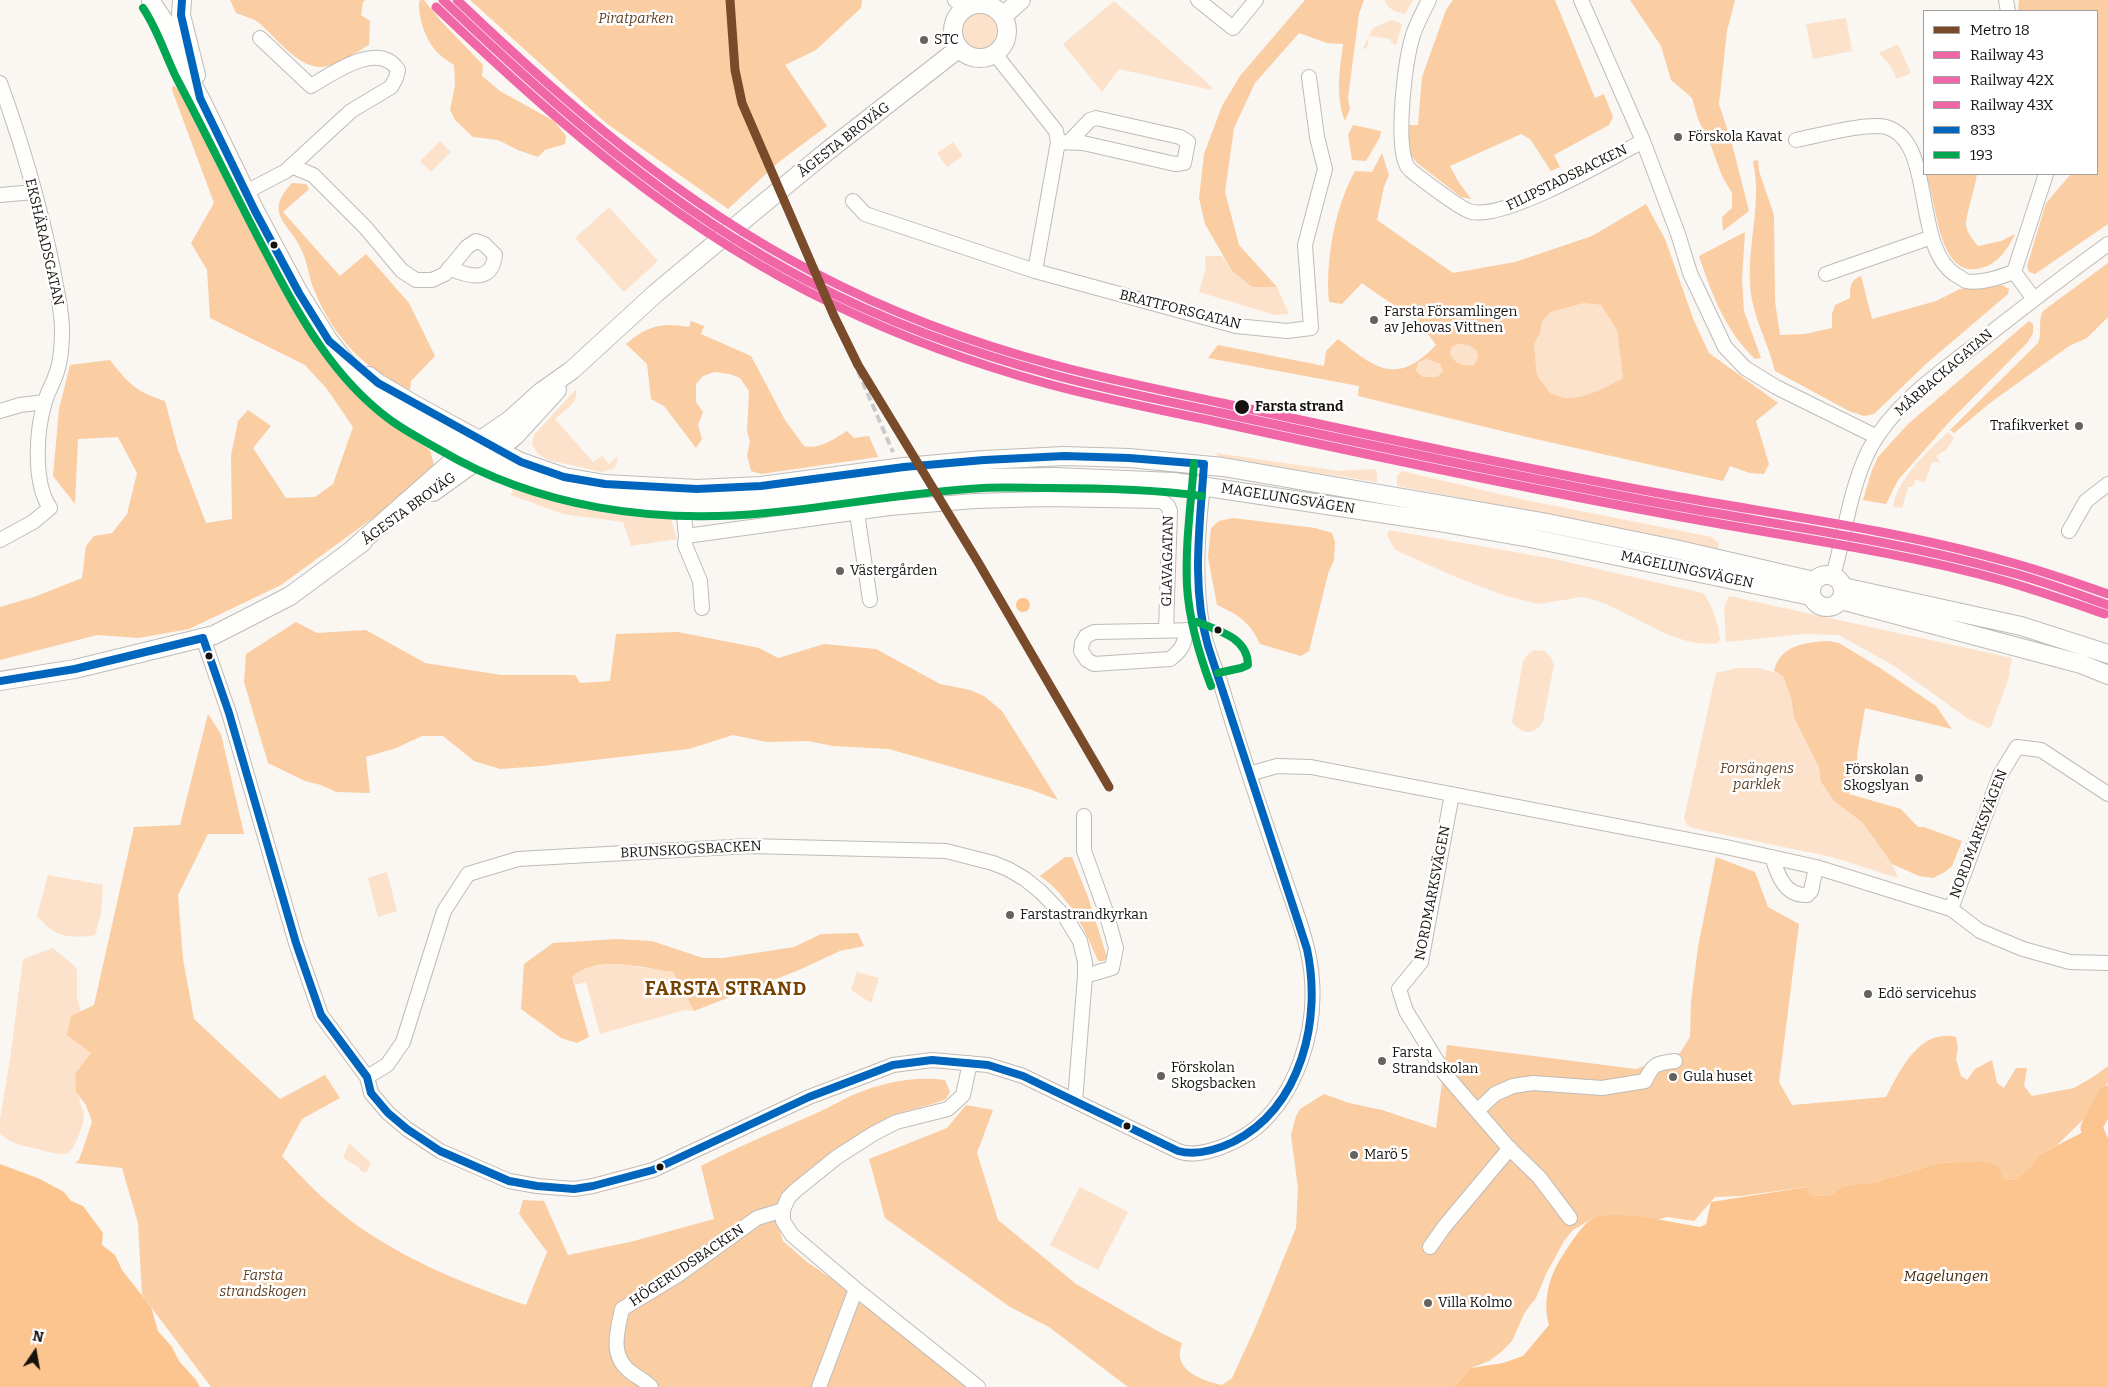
<!DOCTYPE html>
<meta charset="utf-8">
<style>
body{margin:0}
#map{position:relative;width:2108px;height:1387px;overflow:hidden;background:#faf6f2;font-family:Bitter,serif}
canvas{display:block}
.legend{position:absolute;left:1923px;top:10px;width:175px;height:165px;box-sizing:border-box;background:#fff;border:1px solid #a2a09f;margin:0;padding:6px 9px;list-style:none;font-size:15px;color:#16120e}
.legend li{display:flex;align-items:center;gap:10px;height:25px}
.legend b{width:25px;border:1px solid #a2a09f}
.north{position:absolute;left:10px;top:1327px;width:50px;height:50px;-webkit-text-stroke:4px #fff;paint-order:stroke;rotate:12deg;font-size:14px;font-weight:700;line-height:20px;text-align:center;color:#16120e}
.north::after{content:'';display:block;margin:auto;width:18px;height:22px;background:#16120e;clip-path:polygon(50% 0,100% 100%,50% 72%,0 100%)}
</style>
<div id="map">
<canvas width="2108" height="1387"></canvas>
<ul class="legend">
<li><b style="height:6px;background:#7a4b2a"></b>Metro 18</li>
<li><b style="height:6px;background:#f166a7"></b>Railway 43</li>
<li><b style="height:6px;background:#f166a7"></b>Railway 42X</li>
<li><b style="height:6px;background:#f166a7"></b>Railway 43X</li>
<li><b style="height:6px;background:#0065bd"></b>833</li>
<li><b style="height:6px;background:#00a651"></b>193</li>
</ul>
<div class="north">N</div>
</div>
<script>
const c = document.querySelector('canvas').getContext('2d');
c.lineJoin = 'round';
function paint(path, color) { c.fillStyle = color; c.fill(path, 'evenodd'); }
function stroke(path, color, width, dash) { c.strokeStyle = color; c.lineWidth = width; c.lineCap = dash ? 'butt' : 'round'; c.setLineDash(dash || []); c.stroke(path); }
function write(font, color, halo, rows, align = 'center') {
  c.font = font + ' Bitter,serif'; c.lineWidth = 5; c.setLineDash([]); c.textBaseline = 'middle'; c.strokeStyle = halo; c.fillStyle = color; for (const [text, x, y, turn = 0] of rows) {
    c.save(); c.translate(x, y); c.rotate((+turn || 0) * Math.PI / 180); c.textAlign = isNaN(turn) ? turn : align; if (halo) c.strokeText(text, 0, 0); c.fillText(text, 0, 0); c.restore();
  }
}
const green = new Path2D(`
 M1385,0H1413L1405,14C1396,12 1388,10 1385,0Z
 M1114,1L1212,87L1211,90L1119,69L1102,92L1063,44Z
 M961 31a18 18 0 1 1 36 0a18 18 0 1 1-36 0Z
 M1846,18L1852,51L1813,59L1806,24Z
 M1392,20L1402,24L1396,45L1391,42V39L1369,36L1367,49L1363,48L1373,28Z
 M1898,44L1911,73L1897,79L1890,65L1879,53Z
 M440,141L451,152L431,172L420,161Z
 M953,142L963,156L947,167L937,153Z
 M609,207L658,261L624,292L575,238Z
 M1205,256H1222L1232,271L1252,287H1277L1289,314L1275,315L1199,292L1206,268Z
 M1584,303L1601,305L1617,329L1623,378C1607,387 1585,399 1565,398C1560,397 1554,395 1550,393L1537,375L1534,345L1540,333L1542,321L1551,312Z
 M1458,344L1468,345L1476,350L1478,357L1474,365C1461,366 1455,364 1450,353L1452,347Z
 M1427,359L1440,364L1443,371L1437,377H1423L1416,371L1418,362Z
 M576,389C579,404 564,410 555,419L593,462L602,456L609,464L618,456L615,468L602,472L548,460L538,454L532,444L534,435Z
 M1948,432L1954,438L1946,450L1936,456L1940,462H1932L1925,482L1916,480L1912,487H1908L1902,508L1893,507C1897,479 1928,451 1948,432Z
 M1216,453L1339,471L1373,469L1377,471V482L1219,458Z
 M1402,471L1525,500L1712,537L1719,543L1718,549L1526,510L1397,486V476Z
 M516,482L657,510L671,520L677,539L631,546L623,522L563,514L511,495Z
 M1389,530L1554,559L1703,593C1712,603 1719,627 1720,640L1718,643C1673,649 1633,611 1591,599L1582,597L1538,604L1506,596L1458,578L1395,550L1387,535Z
 M1729,596L2012,658L2008,680L1990,729L1967,718L1896,667L1839,635L1803,634L1726,642L1724,608Z
 M1534,650L1545,651L1551,658L1554,665L1543,721C1535,736 1522,735 1512,722L1523,661L1528,654Z
 M1737,668H1759L1783,675L1791,698L1794,718L1820,767L1821,782L1834,801L1863,823L1892,864L1898,878L1832,857L1692,828L1687,825L1684,819L1716,673Z
 M387,872L397,911L378,917L368,878Z
 M48,875L103,885L101,914L95,935C69,939 54,937 37,916Z
 M53,948L75,966L77,971V999L81,1011L71,1016L91,1053L75,1074C76,1089 80,1101 84,1115C85,1121 74,1151 68,1153C59,1156 46,1151 38,1149C24,1146 9,1144 0,1133V1119L10,1060L23,959Z
 M619,964L673,972L694,1011L685,1010L600,1034L586,982L575,985L572,977C587,965 600,965 619,964Z
 M857,972L879,978L871,1003L851,990Z
 M349,1143L371,1163L366,1173L359,1170L360,1168L343,1158Z
 M1080,1187L1128,1212L1098,1270L1050,1245Z`);
const forest = new Path2D(`
 M230,0H365L363,2L361,15L370,21L369,45C358,51 333,68 320,67C296,66 275,36 258,22C252,18 243,16 236,13Z
 M421,0H424L441,21L483,65L482,76L500,91L554,121L566,136L565,144L545,150L538,157L518,150L498,140L473,137L455,120L450,110L455,85L454,65C448,61 440,56 435,50C425,38 418,17 419,1Z
 M470,0H862L861,8L816,50L785,65L827,126L780,161L728,209L606,123Z
 M1305,0H1364L1359,14L1348,98L1350,109L1345,121C1335,97 1340,69 1343,44L1327,43L1299,33L1255,83L1234,128L1225,192L1239,245L1277,287H1252L1232,271L1205,224L1199,198L1204,154L1222,106L1240,76Z
 M1453,0H1555L1595,98L1604,94L1613,117L1609,125L1554,155L1560,167L1551,171L1530,139L1521,134L1450,166L1458,181L1471,199L1461,197L1417,163L1407,150L1406,125H1418L1422,77L1446,10Z
 M1630,0H1735L1727,31L1719,104L1732,144L1749,211L1723,231L1722,217L1732,208V193L1722,176L1711,146L1698,119L1692,98L1671,80L1661,46Z
 M2019,0H2108V224L2035,274L2029,272L2027,266L2046,203L2071,174H2097V11H2018Z
 M173,85L182,92L239,210L307,328L339,371L389,423L430,450L435,469L403,496L281,585L189,629L139,638L97,635L0,660V607L34,597L82,578L86,546L94,536L112,533L127,514L137,473L118,437L78,439L75,504L53,476L59,409L70,365L110,360C128,383 136,392 165,401L178,450L206,523L232,519L231,456L238,421L248,410L271,426L253,448L286,498L315,497L333,484L353,427L327,389L305,365L210,318L207,270L191,243L214,203L172,90Z
 M1353,125L1381,131L1380,137L1366,161L1352,160L1348,135Z
 M1382,153L1389,175L1384,187L1377,220L1453,273L1515,262L1592,236L1646,204L1665,239L1694,321L1709,353L1778,403L1756,421L1769,464L1764,474L1750,473L1730,466L1723,481L1531,438L1358,396L1359,386L1208,358L1218,345L1324,366L1326,351L1338,339C1376,369 1397,386 1436,345C1420,319 1386,301 1362,283L1342,304L1329,302C1325,261 1335,207 1355,171L1372,172ZM1584,303L1601,305L1617,330L1623,378C1607,387 1584,399 1565,398C1560,397 1555,395 1550,393L1537,375L1534,345L1540,333L1542,321L1551,312ZM1458,344L1468,345L1476,350L1478,357L1474,365C1461,366 1455,364 1450,353L1452,347ZM1427,359L1440,364L1443,371L1437,377H1423L1416,371L1418,362Z
 M1758,160L1759,171L1774,215L1775,301L1780,335L1805,334L1832,328V314L1835,305L1850,298C1850,287 1850,280 1861,276L1872,319L1936,301L1960,289L2002,285L2009,289L2008,294L1927,363L1874,414L1864,416L1849,411L1775,371C1768,341 1751,315 1750,283C1748,242 1762,202 1753,161Z
 M1926,174H1977C1976,184 1965,219 1966,225C1967,233 1973,240 1978,246L2001,241L2015,234C2008,249 1998,264 1981,268C1938,280 1937,202 1926,174Z
 M292,183L306,184L309,189L283,212L340,276L366,254L409,303L435,356L411,381L410,390C365,371 333,336 315,292C309,279 308,264 302,251C290,222 262,215 292,183Z
 M1745,232L1742,280L1744,311L1761,358L1755,359C1725,330 1712,295 1699,256Z
 M2108,263V317L2087,338L2069,346L1990,403L1954,433L1950,430L2038,343C2043,332 2037,321 2043,311Z
 M691,321L704,326L701,334L751,356L785,420L804,446C819,450 834,439 847,431L854,438L869,436L878,457L761,474L751,471L747,455L750,442L747,431L749,391L740,378L730,374L714,372L703,376L696,384V402L703,412L698,425L702,439L696,448L664,406L651,399L647,364L626,344C647,326 662,322 689,327Z
 M2029,321L2033,324V333L2028,342L1950,421L1898,480L1886,504L1863,500L1872,470L1878,457L1908,424Z
 M1233,518L1315,528L1332,533L1335,542L1334,560L1328,574L1309,651L1301,656L1260,644C1250,622 1239,615 1217,605L1208,557L1211,528L1219,521Z
 M296,622L317,633L366,630L425,663L501,675H575L580,683L610,681L616,634L678,632L759,648L778,658L824,644L876,649L940,684L970,690L984,696L1002,711L1058,800L1029,789L889,749L833,746L808,741L767,742L733,735L689,749L542,766L500,769L474,761L443,736H422L396,748L366,757L370,793L336,792L321,785L305,781L268,763L244,682L246,654Z
 M1829,641L1839,643L1880,668L1936,706L1952,729L1865,708L1857,755L1858,763L1849,794L1901,809L1918,827H1924L1962,841L1952,866L1945,872L1933,878L1919,876L1892,864L1863,823L1834,801L1821,782L1819,767L1794,718L1791,698L1783,676L1774,671C1780,645 1806,642 1829,641Z
 M208,714L221,734L244,834H208L178,895L183,959L194,1019L280,1099L325,1075L340,1098L302,1119L282,1156C299,1174 316,1193 336,1209C388,1253 462,1284 526,1305L547,1252L519,1214L523,1200L544,1201L568,1255L634,1241L714,1219L701,1166C739,1146 778,1130 817,1113C831,1107 844,1098 858,1093C884,1082 917,1076 945,1080L950,1092L946,1099L936,1103L899,1113L882,1121L858,1136L824,1161L777,1221L783,1241L807,1262L841,1285L967,1387H211L142,1295L138,1223L122,1168L75,1163L79,1160L92,1122L86,1105L76,1092L75,1074L91,1053L67,1035L71,1016L94,1005L134,827L180,825Z
 M1065,857H1072L1088,897L1107,957L1104,961H1098C1085,929 1069,896 1040,876Z
 M1716,857L1755,872L1768,907L1799,924L1779,1082L1792,1105L1886,1097C1900,1071 1919,1028 1956,1037L1958,1048L1956,1059L1961,1076L1967,1080L1975,1069L1992,1060L1997,1083L2004,1088L2016,1068H2027L2024,1086L2032,1096L2074,1088L2093,1077L2108,1066V1082L2089,1114L2057,1145L2040,1154L2030,1167L2015,1180L2003,1179L1981,1161L1940,1163L1876,1182L1843,1186L1829,1196L1810,1195L1806,1187L1741,1196L1715,1197L1694,1221L1667,1217L1646,1223L1592,1219L1573,1230L1564,1241L1546,1274L1536,1298L1525,1312L1512,1341L1500,1353L1489,1361L1471,1368L1454,1387H1128L1049,1327L1010,1307L885,1218L869,1159L947,1128L966,1105L993,1110L977,1153L998,1220L1076,1284L1161,1333L1182,1343C1181,1347 1179,1354 1180,1358C1184,1375 1208,1382 1222,1385L1232,1378L1256,1326L1296,1228L1298,1188L1291,1135L1296,1116L1300,1109L1324,1094L1349,1103L1382,1110L1436,1128L1447,1045L1636,1069L1680,1053L1690,1037L1691,1002L1698,947Z
 M858,933L864,946L840,951L799,970L694,1011L673,972C641,968 599,954 572,977L589,1037L577,1043L561,1038L521,1009L524,964L553,943L617,939L652,941L703,958H723L794,947L821,934Z`);
const water = new Path2D(`
 M1016 605a7 7 0 1 1 14 0a7 7 0 1 1-14 0Z
 M2102,1124L2108,1139V1387H1454L1471,1368L1503,1363L1523,1356L1549,1325C1543,1304 1548,1281 1558,1263C1565,1252 1582,1223 1594,1218C1618,1209 1673,1223 1700,1227L1706,1224L1711,1202L1807,1187L1810,1195L1829,1196L1843,1186L1876,1182L1940,1163L1981,1161L1998,1166L2003,1179L2015,1180L2030,1167L2040,1154L2091,1128Z
 M0,1164L40,1179L64,1192L71,1201L83,1206L103,1233L102,1245L115,1255L122,1270L151,1307L158,1331L172,1347L179,1361L196,1380L200,1387H0Z`);
const river = new Path2D(`
 M2091,1128L2108,1096`);
const minor = new Path2D(`
 M955,0L964,8
 M1198,0L1233,28L1256,0
 M1429,0C1423,12 1417,23 1413,35C1405,61 1395,142 1407,166C1409,169 1412,172 1415,174C1426,182 1461,210 1472,212C1507,219 1608,160 1643,141
 M1581,0L1643,141L1678,234L1690,273L1725,347L1745,368L1776,387L1877,437
 M2006,0L2008,11
 M995,54L1056,131L1058,142L1035,271
 M0,83C22,143 40,206 53,269C56,289 62,309 62,329C62,344 61,363 55,377C52,386 47,393 45,402C36,431 33,483 50,508L33,522L0,540
 M1796,140C1817,136 1867,122 1886,127C1936,141 1912,248 1956,275C1959,276 1963,280 1966,281C1981,284 2000,277 2014,272
 M1058,142L1083,143L1175,164L1184,163L1188,142L1180,137L1096,118L1090,120L1070,141
 M291,166L313,175L365,227L402,271L416,280H432L445,274L467,247L476,241L484,244L495,255C492,284 467,276 449,268
 M246,192L286,171L351,111L391,87L396,78L398,70C379,40 333,73 311,86L260,38
 M0,195L34,192
 M853,201L865,214L1035,271L1236,326L1287,331L1311,328L1305,245L1325,169L1317,137L1309,77
 M1826,274L1932,237
 M2034,299L2014,272L2046,174
 M0,411L20,405L45,402
 M683,506L686,536L685,545L700,581L702,608
 M857,513L870,600
 M2069,531L2086,501L2108,484
 M686,536L889,508L975,501L1045,499L1162,501L1168,506L1170,511L1166,630
 M1833,576C1845,534 1850,487 1870,448C1894,404 1939,373 1978,343C2021,309 2064,276 2108,244
 M1186,630C1185,644 1181,651 1170,659L1094,664L1087,660L1081,651L1082,643L1086,636L1094,632L1203,630
 M203,638L229,713L296,943L321,1015L367,1077L371,1093L388,1113L407,1129L440,1151L509,1181L537,1186L574,1189L593,1186L653,1170L809,1097L870,1074L893,1065L932,1060L988,1065L1023,1076L1178,1151C1200,1160 1238,1142 1256,1128C1297,1093 1316,1032 1312,980C1310,945 1295,910 1284,877C1262,814 1241,752 1222,688C1216,669 1207,651 1203,630C1194,583 1197,534 1203,486
 M1249,774L1277,766L1311,767L1726,847L1816,867L1811,891L1807,895C1785,896 1778,876 1772,857
 M1452,794L1421,962L1399,989L1406,1011L1445,1074L1508,1147L1539,1177L1570,1218
 M2108,794L2041,750L2017,747L2000,775L1951,909L1980,931L2023,949L2070,962L2108,963
 M1084,816V851L1105,909L1116,948L1112,968L1085,976
 M1816,867L1951,909
 M970,1063L963,1095L948,1109L896,1122L873,1134L837,1157L796,1190L788,1198L783,1210V1221L792,1235L863,1295L978,1387
 M367,1077L387,1065L403,1042L444,911L468,874L518,859L749,846L946,851L993,863L1008,869L1025,879L1041,892L1066,918L1080,941L1085,962V976L1075,1101
 M1477,1111L1495,1094L1513,1086L1533,1083L1602,1088L1645,1081C1653,1064 1656,1063 1675,1061
 M1430,1247L1444,1227L1510,1148
 M651,1387C645,1381 639,1378 632,1373C609,1357 617,1332 622,1309L678,1275L757,1218L783,1210
 M819,1387L856,1289`);
const major = new Path2D(`
 M182,0L181,15L196,75
 M151,2L164,21L185,72L200,98L255,211L299,293L329,341L364,385L396,412L463,452L514,474L561,490L601,499L683,506L763,503L905,485L985,478L1055,477L1174,482L1433,521L1530,538L1811,596
 M953 31a27 27 0 1 1 54 0a27 27 0 1 1-54 0Z
 M1003,16L1021,0
 M369,376L378,383L415,405L497,450L521,462L564,477L605,484L697,489L761,486L904,467L984,460L1064,456L1129,458L1223,467L1542,522L1675,549L1814,581
 M433,492L479,459L497,450L515,436L557,390
 M354,548L463,452L510,420L541,392L572,370L656,293L752,213L825,153L958,49
 M1811 591a16 16 0 1 1 32 0a16 16 0 1 1-32 0Z
 M1843,587L2021,626L2108,654
 M1841,600L2081,664L2108,675
 M0,681L75,669L214,635L290,596L363,542`);
const rail = new Path2D(`
 M834,316L893,452`);
const bus1 = new Path2D(`
 M182,0L181,15L200,98L255,211L299,293L329,341L378,383L521,462L564,477L605,484L697,489L761,486L904,467L984,460L1064,456L1129,458L1204,464C1200,525 1191,586 1208,646L1307,949C1322,1019 1302,1107 1233,1142C1216,1150 1197,1156 1178,1151L1023,1076L988,1065L932,1060L893,1065L809,1097L653,1170L593,1186L574,1189L537,1186L509,1181L440,1151L407,1129L388,1113L371,1093L367,1077L321,1015L296,943L229,713L203,638
 M0,681L75,669L203,638`);
const bus2 = new Path2D(`
 M143,8C158,30 165,55 177,79C209,139 238,201 271,262C286,291 302,320 321,347C340,374 362,399 389,419C405,431 423,440 440,450C538,508 655,524 766,513C839,506 911,492 983,488C1005,487 1028,488 1050,488C1100,488 1151,489 1202,496
 M1194,463C1191,504 1185,545 1187,586C1189,620 1199,654 1211,686
 M1197,622C1218,630 1248,638 1248,665L1241,668L1218,673`);
const rail1 = new Path2D(`
 M443,0C555,107 670,209 808,281C886,322 969,352 1054,375C1109,390 1166,401 1222,413C1373,446 1524,478 1675,506C1785,526 1897,541 2005,571C2040,580 2074,593 2108,605`);
const rail2 = new Path2D(`
 M436,7C557,123 683,233 835,305C903,338 975,364 1048,384C1103,399 1160,410 1217,422C1368,455 1519,487 1671,515C1781,536 1893,550 2001,580C2036,590 2070,602 2105,614`);
const rail3 = new Path2D(`
 M457,0C566,104 679,202 813,272C889,312 972,343 1055,365C1110,380 1167,391 1222,403C1374,436 1526,469 1680,497C1788,516 1899,531 2006,561C2040,570 2074,582 2108,594`);
const metro1 = new Path2D(`
 M730,0L735,70L742,103L834,316L858,365L978,562L1109,787`);
const markers = [
 [924,40,5,"#66625e"],
 [1678,137,5,"#66625e"],
 [274,245,4.5,"#16120e"],
 [1374,320,5,"#66625e"],
 [1242,407,8,"#16120e"],
 [2079,426,5,"#66625e"],
 [840,571,5,"#66625e"],
 [1218,630,4.5,"#16120e"],
 [209,656,4.5,"#16120e"],
 [1919,778,5,"#66625e"],
 [1010,915,5,"#66625e"],
 [1868,994,5,"#66625e"],
 [1382,1061,5,"#66625e"],
 [1161,1076,5,"#66625e"],
 [1673,1077,5,"#66625e"],
 [1127,1126,4.5,"#16120e"],
 [1354,1155,5,"#66625e"],
 [660,1167,4.5,"#16120e"],
 [1428,1303,5,"#66625e"]
];
const parkNames = [
 ["Piratparken",636,19],
 ["Forsängens",1757,769],
 ["parklek",1757,785],
 ["Farsta",263,1276],
 ["strandskogen",263,1292]
];
const poiNames = [
 ["STC",934,40],
 ["Förskola Kavat",1688,137],
 ["Farsta Församlingen",1384,312],
 ["av Jehovas Vittnen",1384,328],
 ["Trafikverket",2069,426,"right"],
 ["Västergården",850,571],
 ["Förskolan",1909,770,"right"],
 ["Skogslyan",1909,786,"right"],
 ["Farstastrandkyrkan",1020,915],
 ["Edö servicehus",1878,994],
 ["Farsta",1392,1053],
 ["Strandskolan",1392,1069],
 ["Förskolan",1171,1068],
 ["Skogsbacken",1171,1084],
 ["Gula huset",1683,1077],
 ["Marö 5",1364,1155],
 ["Villa Kolmo",1438,1303]
];
const streetNames = [
 ["ÅGESTA BROVÄG",844,140,-38],
 ["FILIPSTADSBACKEN",1567,178,-26],
 ["EKSHÄRADSGATAN",44,242,77],
 ["BRATTFORSGATAN",1180,310,14],
 ["MÅRBACKAGATAN",1944,373,-41],
 ["MAGELUNGSVÄGEN",1288,499,9],
 ["ÅGESTA BROVÄG",409,509,-36],
 ["GLAVAGATAN",1168,561,-89],
 ["MAGELUNGSVÄGEN",1687,570,12],
 ["NORDMARKSVÄGEN",1979,834,-69],
 ["BRUNSKOGSBACKEN",691,850,-3],
 ["NORDMARKSVÄGEN",1433,893,-79],
 ["HÖGERUDSBACKEN",687,1266,-34]
];
const stopNames = [
 ["Farsta strand",1255,407]
];
const waterNames = [
 ["Magelungen",1946,1277]
];
const districtNames = [
 ["FARSTA STRAND",726,990]
];
paint(green, '#fce2ca');
paint(forest, '#facda3');
paint(water, '#fcc48f');
stroke(river, '#fcc48f', 21);
stroke(minor, '#bfbbb7', 16);
stroke(major, '#bfbbb7', 20);
stroke(minor, '#fefefd', 14);
stroke(major, '#fefefd', 18);
stroke(rail, '#cbcac8', 4, [8, 4]);
stroke(bus1, '#0065bd', 8);
stroke(bus2, '#00a651', 8);
stroke(rail1, '#f166a7', 9);
stroke(rail2, '#f166a7', 9);
stroke(rail3, '#f166a7', 9);
stroke(metro1, '#7a4b2a', 9);
for (const [x, y, r, color] of markers) { const dot = new Path2D(); dot.arc(x, y, r, 0, 2 * Math.PI); c.fillStyle = color; c.fill(dot); stroke(dot, '#fff', 2); }
write('italic 14px', '#614022', '#fff', parkNames);
write('14px', '#16120e', '#fff', poiNames, 'left');
write('14px', '#16120e', '#fff', streetNames);
write('bold 14px', '#16120e', '#fff', stopNames, 'left');
write('italic 15px', '#4a2b0b', '#fff', waterNames);
c.letterSpacing = '1px';
write('bold 19px', '#764200', '#fff', districtNames);
c.letterSpacing = '0px';
</script>
